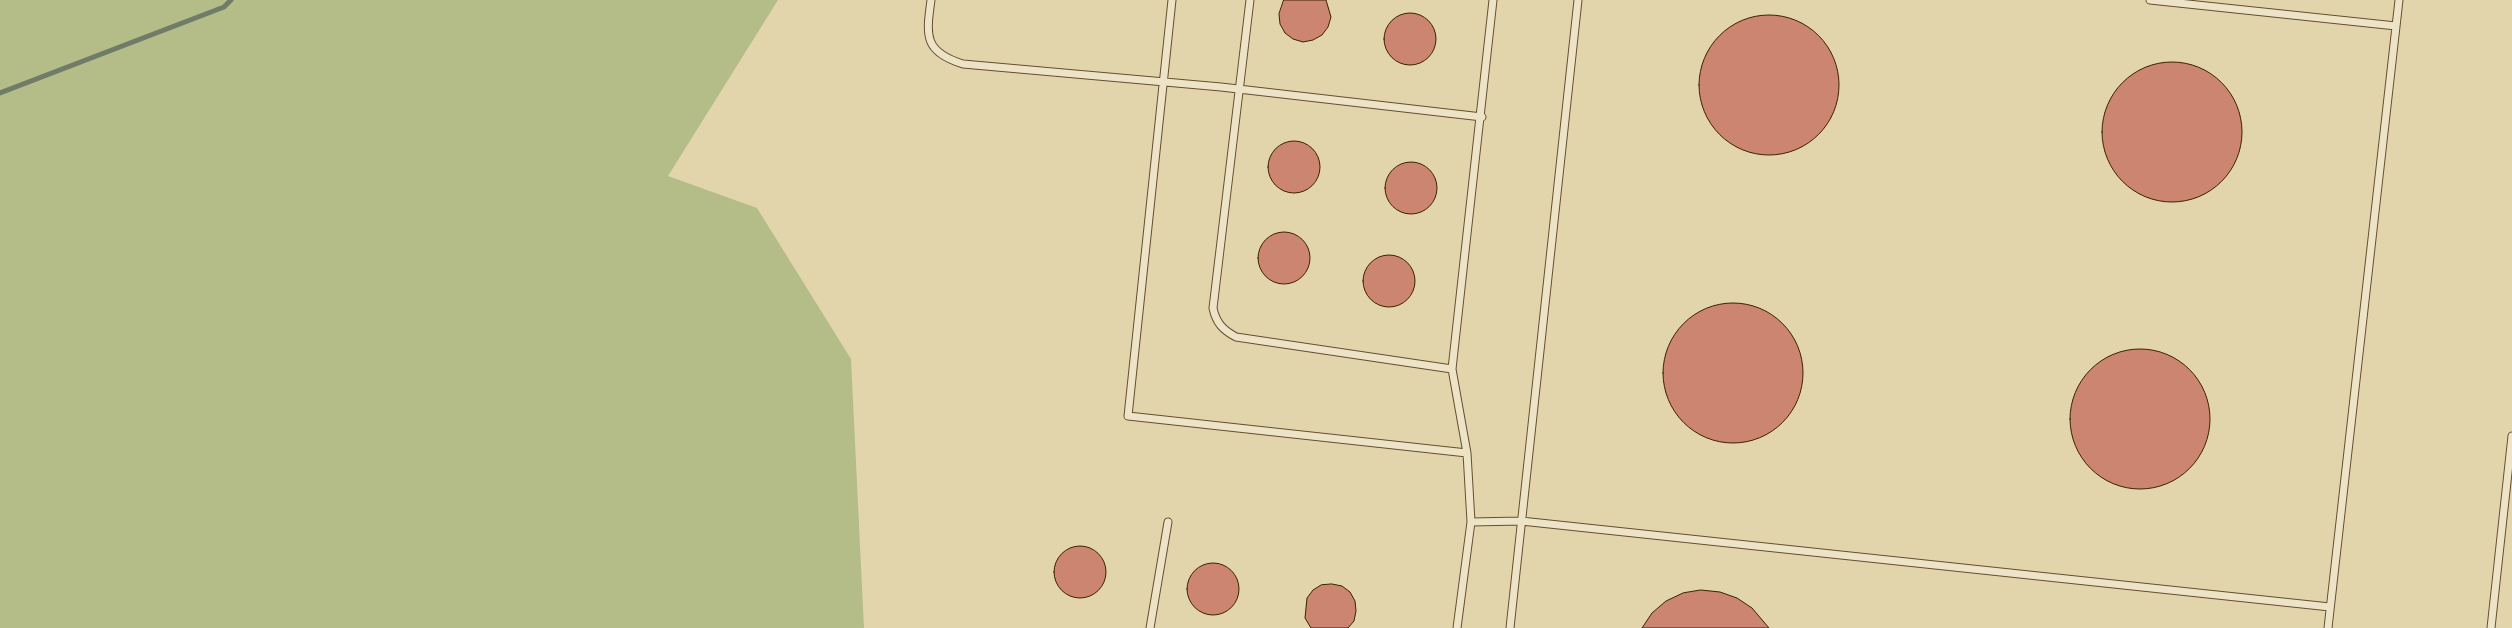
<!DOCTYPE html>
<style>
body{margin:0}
canvas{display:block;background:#e3d5ab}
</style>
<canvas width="2512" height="628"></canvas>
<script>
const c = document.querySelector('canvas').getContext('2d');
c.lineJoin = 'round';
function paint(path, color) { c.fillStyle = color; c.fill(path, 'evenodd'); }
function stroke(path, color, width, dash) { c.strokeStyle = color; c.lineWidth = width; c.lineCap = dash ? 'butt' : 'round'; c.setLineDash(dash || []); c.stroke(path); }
const green = new Path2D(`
 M0,0H778L668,176L757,208L851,359L864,628H0Z`);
const stream = new Path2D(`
 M0,93L224,7L231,0`);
const building = new Path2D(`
 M1284,0H1326L1331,17L1328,27L1322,35L1313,40L1303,42L1293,39L1285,33L1280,24L1279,14Z
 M1384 39a26 26 0 1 1 52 0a26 26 0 1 1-52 0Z
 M1699 85a70 70 0 1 1 140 0a70 70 0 1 1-140 0Z
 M2102 132a70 70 0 1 1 140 0a70 70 0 1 1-140 0Z
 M1268 167a26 26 0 1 1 52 0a26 26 0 1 1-52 0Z
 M1385 188a26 26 0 1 1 52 0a26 26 0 1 1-52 0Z
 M1258 258a26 26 0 1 1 52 0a26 26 0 1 1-52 0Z
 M1363 281a26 26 0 1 1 52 0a26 26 0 1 1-52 0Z
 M1663 373a70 70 0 1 1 140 0a70 70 0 1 1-140 0Z
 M2070 419a70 70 0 1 1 140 0a70 70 0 1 1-140 0Z
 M1054 572a26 26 0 1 1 52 0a26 26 0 1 1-52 0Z
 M1187 589a26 26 0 1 1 52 0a26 26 0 1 1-52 0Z
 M1332,584L1342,586L1350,592L1355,601L1356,611L1354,621L1348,628H1311L1305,618L1307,598L1313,590L1321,585Z
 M1701,590L1720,592L1737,598L1752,608L1769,628H1642L1652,613L1666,601L1683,593Z`);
const service = new Path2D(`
 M931,0C926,36 924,52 963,64L1221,87L1482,117
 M1172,0L1128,416L1467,453
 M1250,0L1213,308C1216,323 1223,330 1236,337L1452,369L1493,0
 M2150,0L2396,26
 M1452,369L1467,453L1471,522L1457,628
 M1471,522L1521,521L2330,607
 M1150,628L1168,522
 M1510,628L1578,0
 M2328,628L2399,0
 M2491,628L2512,436`);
paint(green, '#b4bd88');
stroke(stream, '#717c68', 5);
paint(building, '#cc8570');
stroke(building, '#3c2103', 1);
stroke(service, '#664e2d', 9);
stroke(service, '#ede4c8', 7);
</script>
